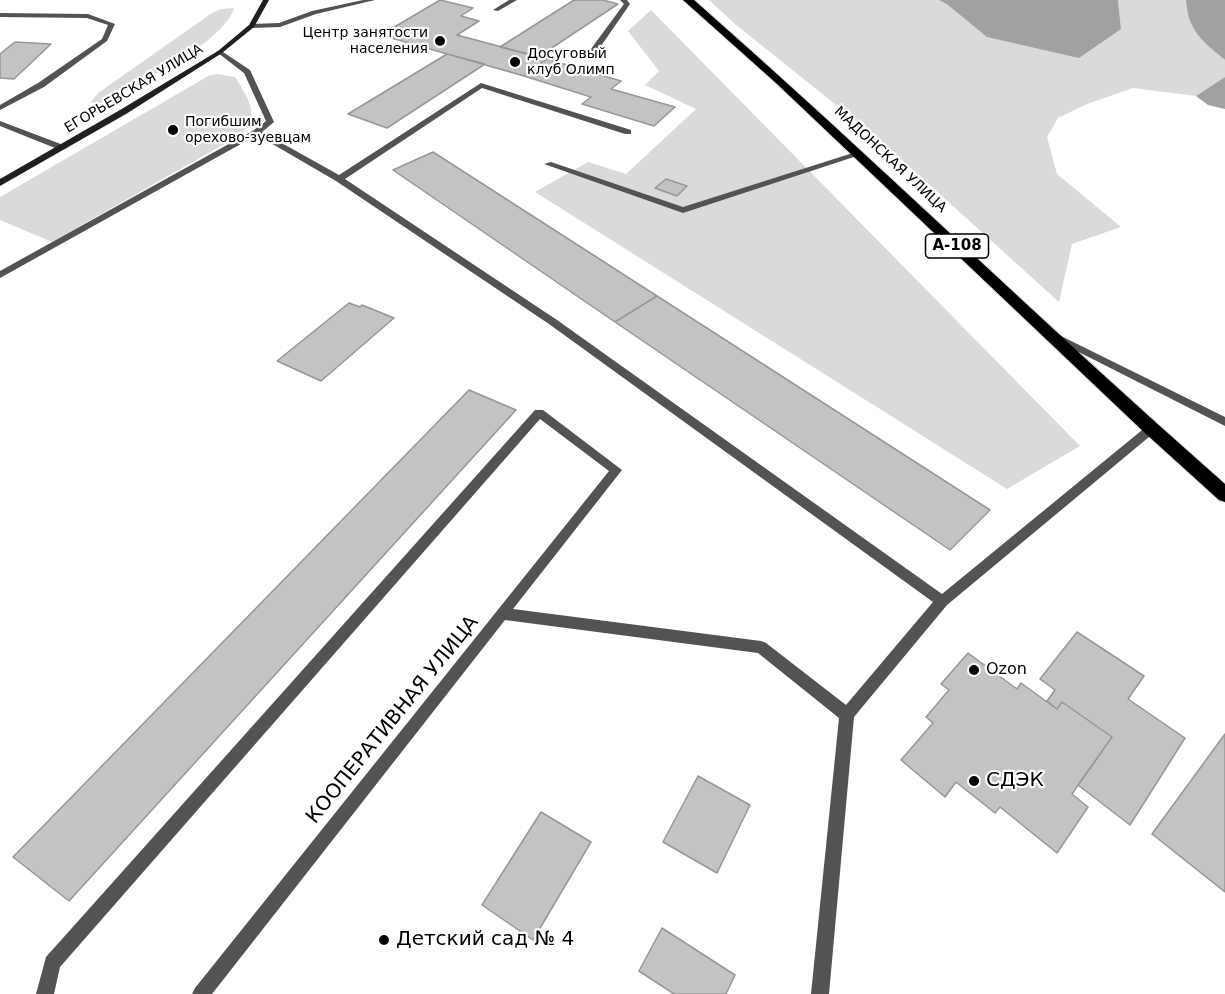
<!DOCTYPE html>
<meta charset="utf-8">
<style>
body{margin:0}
canvas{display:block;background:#fff}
</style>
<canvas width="1225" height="994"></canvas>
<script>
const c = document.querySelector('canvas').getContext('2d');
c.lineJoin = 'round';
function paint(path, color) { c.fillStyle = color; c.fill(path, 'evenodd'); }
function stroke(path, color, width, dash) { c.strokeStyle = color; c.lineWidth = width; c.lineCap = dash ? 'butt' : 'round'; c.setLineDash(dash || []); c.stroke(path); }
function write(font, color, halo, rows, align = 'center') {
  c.font = font + ' "DejaVu Sans",sans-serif'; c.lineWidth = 4.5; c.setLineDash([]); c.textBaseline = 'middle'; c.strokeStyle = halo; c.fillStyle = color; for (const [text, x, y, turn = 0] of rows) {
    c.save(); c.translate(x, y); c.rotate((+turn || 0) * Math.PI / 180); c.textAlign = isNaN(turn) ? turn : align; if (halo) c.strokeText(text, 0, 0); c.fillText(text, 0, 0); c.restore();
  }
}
const green = new Path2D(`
 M709,0H939L948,5L1121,29L1118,0H1186C1188,31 1202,41 1225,60V77L1196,96L1133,88L1087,104L1058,118L1047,137L1057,174L1121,227L1072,244L1059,302L881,141L735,24Z
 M234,8C223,44 136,84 104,102L96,104L91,102L98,93L212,13L221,9Z
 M651,10L1080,446L1007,489L535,192L588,162L626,174L696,109L645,85L659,71L628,31Z
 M218,74L235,77C247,96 263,118 240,135L52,242L0,220V197L210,75Z`);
const water = new Path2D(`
 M939,0H1118L1121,29L1079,58L987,37L948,5Z
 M1186,0H1225V60C1202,41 1188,31 1186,0Z
 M1225,77V109L1208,105L1196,96Z`);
const building = new Path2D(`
 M440,0L473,8L461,16L479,21L457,35L547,59L524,76L381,35Z
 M574,0H603L618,4L538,57L500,47Z
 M15,42L51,44L14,79L0,78V54Z
 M447,54L485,64L387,128L348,114Z
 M547,59L621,81L611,89L675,107L654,126L582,104L591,97L524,76Z
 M433,152L657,296L615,322L393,170Z
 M666,179L687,186L677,196L655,188Z
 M657,296L990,510L950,550L615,322Z
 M349,303L360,307L362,305L394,318L321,381L277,361Z
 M469,390L516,410L69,901L13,857Z
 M1077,632L1144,676L1128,699L1185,738L1130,825L1078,785L1112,737L1062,702L1057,709L1047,701L1055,690L1040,679Z
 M968,653L1017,689L1021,683L1057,709L1062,702L1112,737L1072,794L1088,807L1057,853L1000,807L995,813L956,782L945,797L901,760L933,723L926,717L949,690L941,684Z
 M1225,734V892L1152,834Z
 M698,776L750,805L717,873L663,842Z
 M541,812L591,842L533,940L482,905Z
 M662,928L735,975L726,994H674L639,971Z`);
const lane = new Path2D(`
 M363,0H375L316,14L280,27L252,28L249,26L252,24L279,23L312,11Z
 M509,0H517L498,11L493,10Z
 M620,0H627L630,4L592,59H586L585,57L624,4Z
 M0,13L88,14L115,24L107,41L44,87L0,110V105L38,83L102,39L108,25L87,18L0,17Z
 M220,50L250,70L274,122L262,132L339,175L481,83L631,130V134H625L482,88L345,179L557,320L942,594L1147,426H1155L1157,429L1155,432L947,605L854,717L829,994H811L839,718L758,653L505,620L212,994H192L195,988L609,471L540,419L60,967L54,994H36L46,957L535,410H543L622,470L513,609L761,641L766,643L846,705L933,602L549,324L336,181L257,135L0,278V271L254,130L266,121L244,73L218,53L216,52Z
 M0,121L66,146L67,148L60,150L0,126Z
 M856,152L863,154L683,213L544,164L551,162L683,207Z
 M1055,333L1225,417V426L1051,338L1050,336Z`);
const secondary = new Path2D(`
 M263,0H269L254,27L222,53L126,114L0,186V179L120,110L218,51L249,25Z`);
const highway = new Path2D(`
 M683,0H694C874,158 1045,326 1225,484V502L1219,500L1145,433L776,83Z`);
const markers = [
 [440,41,6,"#000"],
 [515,62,6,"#000"],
 [173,130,6,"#000"],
 [974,670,6,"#000"],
 [974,781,6,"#000"],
 [384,940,6,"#000"]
];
const farPoinames = [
 ["Центр занятости",428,33,"right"],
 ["населения",428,49,"right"],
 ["Досуговый",527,54],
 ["клуб Олимп",527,70],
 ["Погибшим",185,122],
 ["орехово-зуевцам",185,138]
];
const farStreetnames = [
 ["ЕГОРЬЕВСКАЯ УЛИЦА",134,89,-31],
 ["МАДОНСКАЯ УЛИЦА",890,160,43]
];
const shields = [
 [957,246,63]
];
const shieldNames = [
 ["А-108",957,246]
];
const poiNames = [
 ["Ozon",986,670]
];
const nearStreetnames = [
 ["КООПЕРАТИВНАЯ УЛИЦА",393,720,-51]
];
const nearPoinames = [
 ["СДЭК",986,781],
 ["Детский сад № 4",396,940]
];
paint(green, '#dadada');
paint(water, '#a1a1a1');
paint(building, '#c3c3c3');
stroke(building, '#979797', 1.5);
stroke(highway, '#dbdbdb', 2);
paint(lane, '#535353');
paint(secondary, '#202020');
paint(highway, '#000');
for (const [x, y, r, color] of markers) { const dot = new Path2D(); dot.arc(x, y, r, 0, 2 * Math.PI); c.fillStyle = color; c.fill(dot); stroke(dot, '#fff', 2); }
write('14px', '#000', '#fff', farPoinames, 'left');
write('14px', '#000', '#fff', farStreetnames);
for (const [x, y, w] of shields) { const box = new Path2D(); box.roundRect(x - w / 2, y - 12, w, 24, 4.5); c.fillStyle = '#fff'; c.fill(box); stroke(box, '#000', 1.5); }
write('bold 15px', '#000', null, shieldNames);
write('16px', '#000', '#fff', poiNames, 'left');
write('20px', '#000', '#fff', nearStreetnames);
write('20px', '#000', '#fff', nearPoinames, 'left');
</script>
